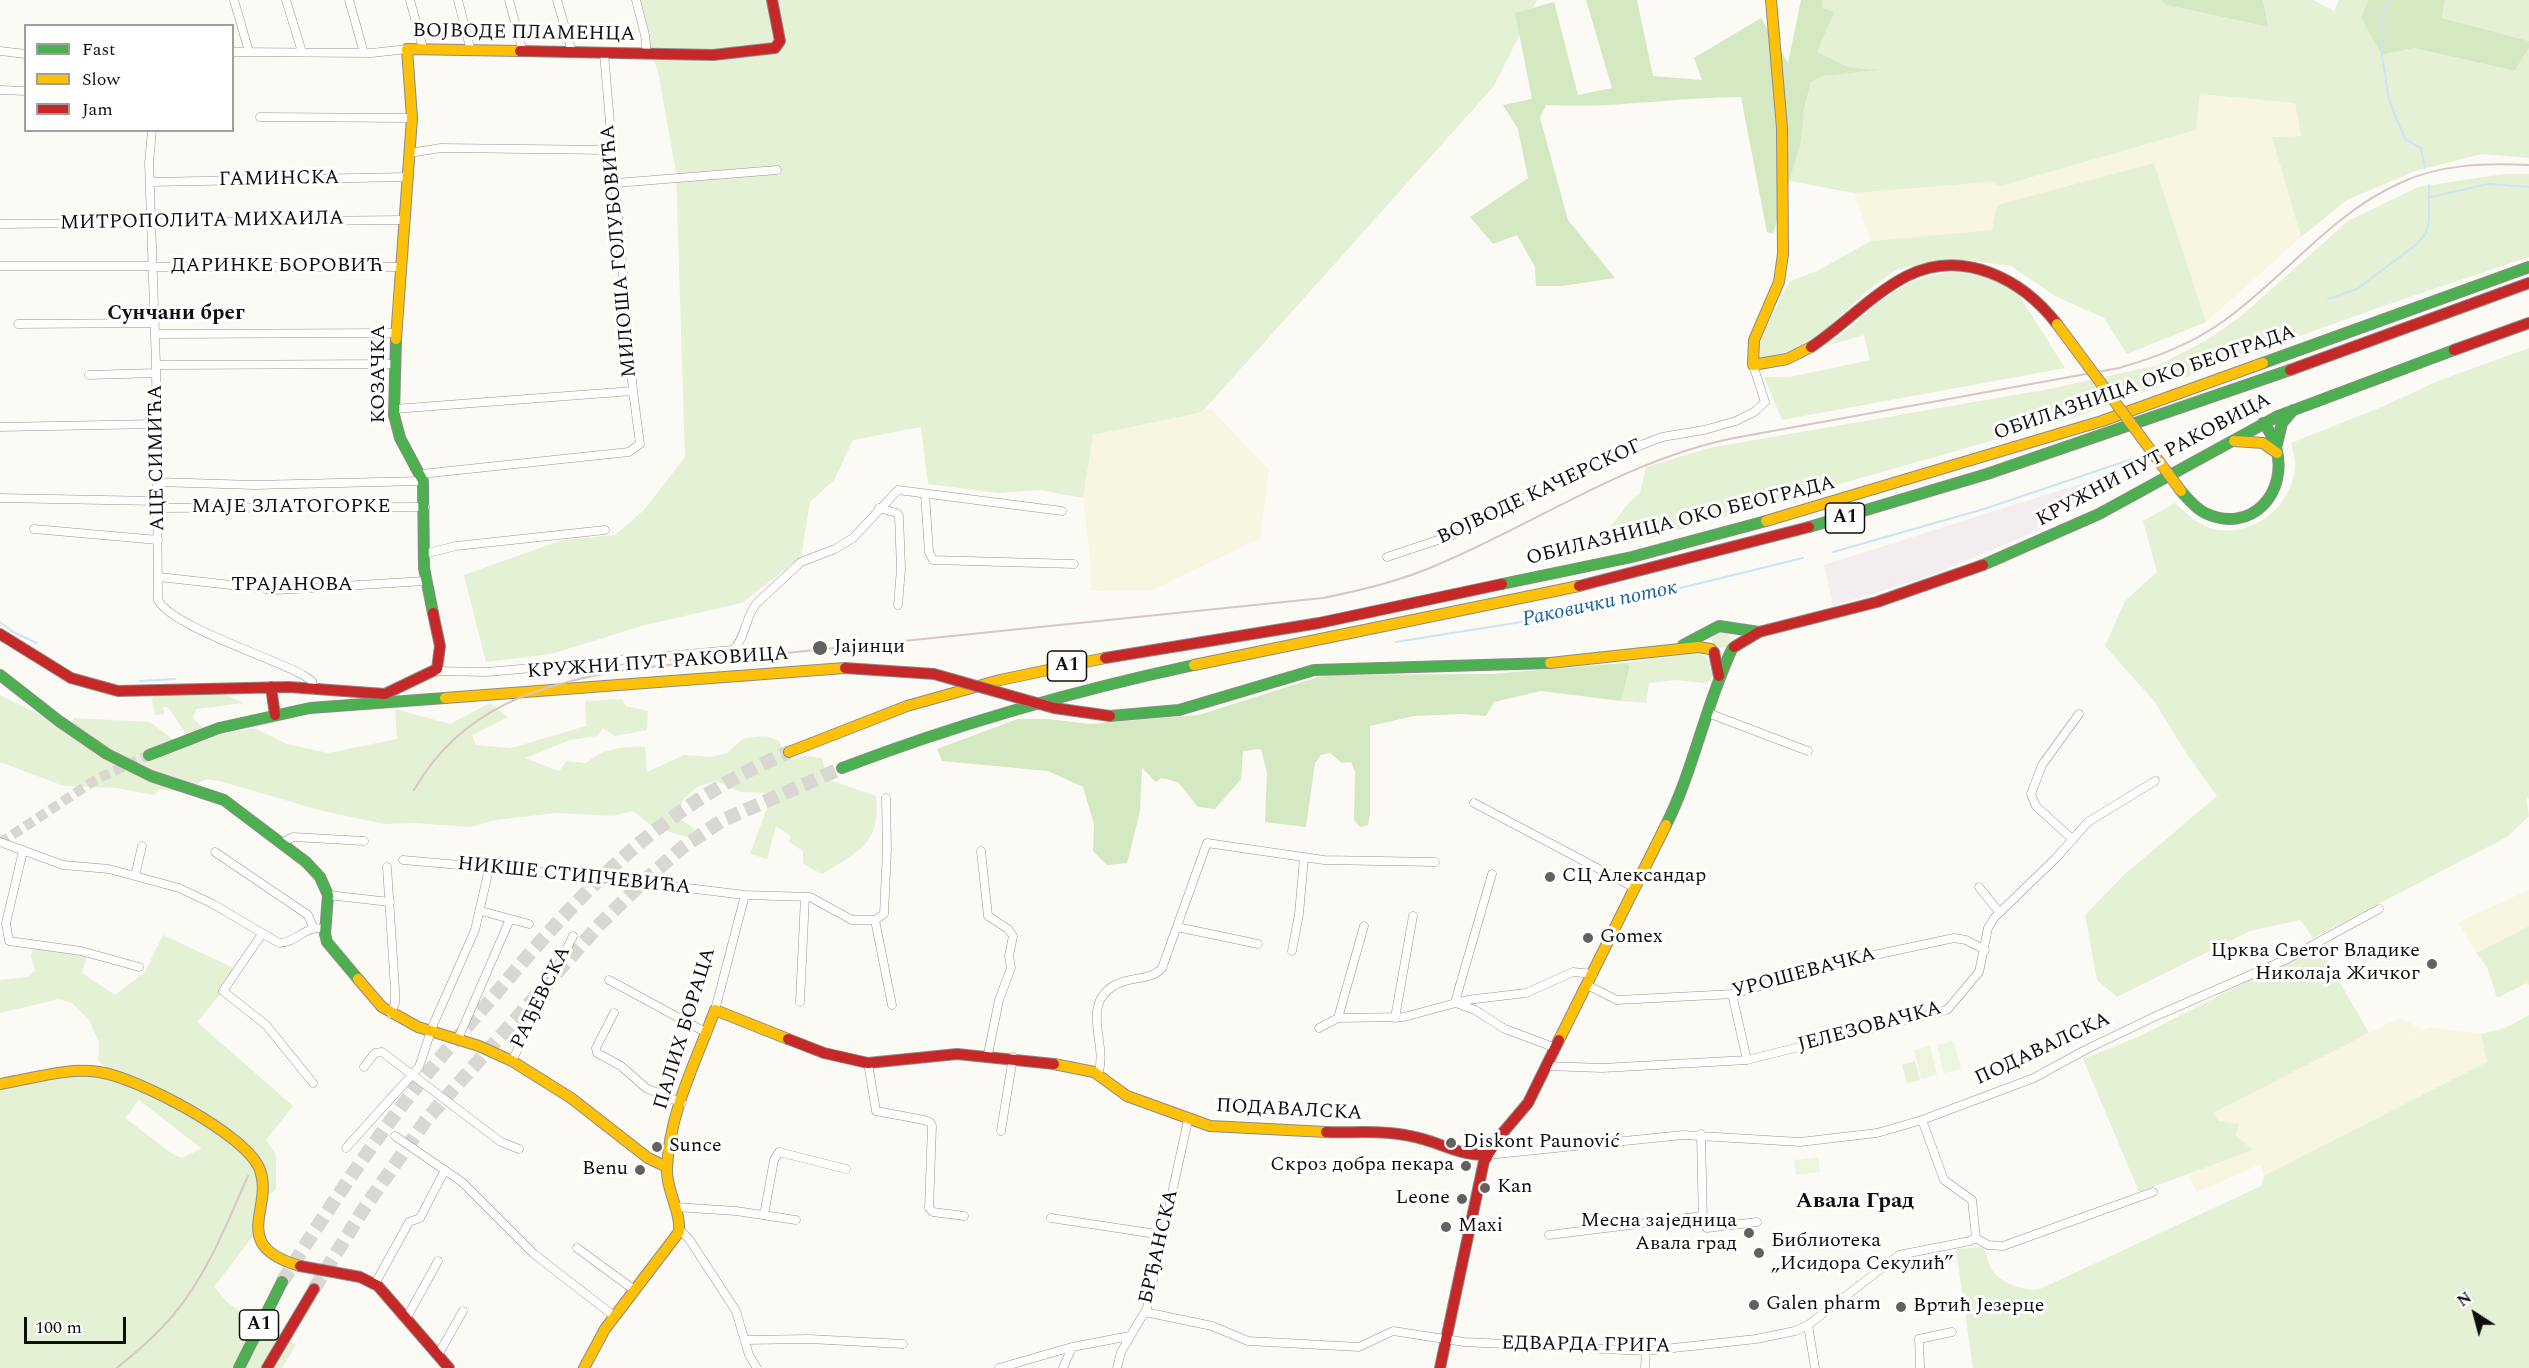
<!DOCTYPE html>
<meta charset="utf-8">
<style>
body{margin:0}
#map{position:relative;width:2529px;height:1368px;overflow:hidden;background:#fcfaf4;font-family:Spectral,serif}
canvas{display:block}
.legend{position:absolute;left:24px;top:24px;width:210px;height:108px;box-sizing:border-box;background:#fff;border:2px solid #9f9f9f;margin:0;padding:8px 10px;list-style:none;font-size:18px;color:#0f0f0f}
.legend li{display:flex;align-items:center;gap:12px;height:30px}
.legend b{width:30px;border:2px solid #9f9f9f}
.north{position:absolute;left:2445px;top:1284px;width:60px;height:60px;-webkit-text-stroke:4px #fff;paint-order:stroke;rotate:324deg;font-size:16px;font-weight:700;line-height:24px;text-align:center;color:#0f0f0f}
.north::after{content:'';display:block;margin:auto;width:21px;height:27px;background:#0f0f0f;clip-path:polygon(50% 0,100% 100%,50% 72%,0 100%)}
.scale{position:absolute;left:24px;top:1317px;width:102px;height:27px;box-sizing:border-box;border:3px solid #0f0f0f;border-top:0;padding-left:8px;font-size:18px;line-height:21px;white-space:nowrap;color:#0f0f0f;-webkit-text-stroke:4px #fff;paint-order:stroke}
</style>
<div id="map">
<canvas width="2529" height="1368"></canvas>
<ul class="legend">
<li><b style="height:8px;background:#4caf50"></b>Fast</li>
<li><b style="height:8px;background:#ffc107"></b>Slow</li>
<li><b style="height:8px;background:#c62828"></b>Jam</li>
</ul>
<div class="north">N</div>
<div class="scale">100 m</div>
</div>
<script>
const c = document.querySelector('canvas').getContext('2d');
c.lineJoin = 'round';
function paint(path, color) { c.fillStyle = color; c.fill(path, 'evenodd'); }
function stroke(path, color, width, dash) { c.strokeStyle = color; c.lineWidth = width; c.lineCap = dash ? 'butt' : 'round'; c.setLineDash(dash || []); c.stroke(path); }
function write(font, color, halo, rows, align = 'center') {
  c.font = font + ' Spectral,serif'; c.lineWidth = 6; c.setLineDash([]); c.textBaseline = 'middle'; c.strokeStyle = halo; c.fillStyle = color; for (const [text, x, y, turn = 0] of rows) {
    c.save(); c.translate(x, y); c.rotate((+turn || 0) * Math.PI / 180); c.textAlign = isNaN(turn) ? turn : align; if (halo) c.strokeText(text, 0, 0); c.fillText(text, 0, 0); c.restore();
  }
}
const industrial = new Path2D(`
 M2086,482L2090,485L2087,499L2061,507L2047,516L2046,527L1930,576L1833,606L1824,565Z`);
const farmland = new Path2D(`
 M2199,94L2295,103L2301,136L2272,137L2301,237L2206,322L2154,163L1998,205L1992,230L1871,241L1854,193L1990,182L2001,186L2196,130Z
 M1211,409L1269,470L1260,538L1153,590L1091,591V568L1083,498L1093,435Z
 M2529,890V926L2476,953L2458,922Z
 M2399,1018L2423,1029L2351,1071L2428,1027L2481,1034L2520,1022L2529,1068L2326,1147L2264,1176L2261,1164L2197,1192L2189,1176L2200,1170L2236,1136L2239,1124L2223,1123L2212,1113Z`);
const green = new Path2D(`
 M636,0H1537L1494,86L1202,412L1093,435L1083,498L1040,490L998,493L928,484L921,427L853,440L834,480L810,502L801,557L742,603L645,625L551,654L486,662L464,575L562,540L615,535L644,510L685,457L676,172L658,72Z
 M1822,0H2161L2168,5L2267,27L2263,0H2313L2334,11L2339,0H2368L2361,18L2383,55L2414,48L2513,71L2529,48V158L2482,154L2415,171L2347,200L2301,237L2272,137L2301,136L2295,103L2200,94L2196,130L2001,186L1990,182L1854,193L1789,181C1799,148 1802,115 1811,82L1823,76L1874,70L1848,67L1816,52L1833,12L1822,8Z
 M2445,0H2529V41L2442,18Z
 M2154,163L2206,322L2127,354L2104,318L2055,296L2011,266L1967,260H1940L1895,270L1866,292L1826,329L1795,349L1756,361L1762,335L1790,281L1817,271L1871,241L1992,230L1997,205Z
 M2504,174H2529V257L2383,306L2072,418L1653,537L1589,549C1598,537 1609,529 1618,517C1626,507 1629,501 1640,493L1646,467L1709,448L2049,389L2159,365L2205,341L2240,317L2348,221L2418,187Z
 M1959,271L2000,281L2017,292L2065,368L1782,420L1764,377H1790L1870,360L1864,335L1829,345C1879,306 1890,279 1959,271Z
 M2529,348V799L2526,796L2529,816L2507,837L2313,938L2300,920L2250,931L2117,997L2097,980L2085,915L2125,874L2217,796L2184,750L2155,702L2105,646L2125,601L2157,572L2143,521L2175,503C2187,514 2201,528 2218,530C2257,535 2293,504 2295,466C2295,458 2293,450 2291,443L2384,406L2438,381Z
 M1712 639a9 9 0 1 1 18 0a9 9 0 1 1-18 0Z
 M1695,653C1707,655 1712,663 1713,675L1710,681L1704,683L1675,680L1649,683L1646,703L1621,701L1630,667L1624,663Z
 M216,691L244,703L196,709L193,718L205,730L187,735L168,707H163L164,714L155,715L152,699L157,695Z
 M0,695L43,716L75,738L73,718L150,722L183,747L227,733L254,728L287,744L328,753L397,739L395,709L450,724L490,703L508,717L472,735L476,745L511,748L586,726L585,701L622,699L626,706L648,711L647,730L615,736L603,728L597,736L570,740L525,758L559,771L567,761L586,763C602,749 623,746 645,747L647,772L684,755L711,757L727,753L744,738L766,736L779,741L787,759L807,756L822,758L827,779L876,796C881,844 858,852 822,874L803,864V851L789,842L791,836L776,826L767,859L750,854L767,808L769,793L741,792L716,781L697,787L683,799L679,818L695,829L686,837L652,826L633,811L613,816L556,813L495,820L471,827L414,823L384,824L319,810L223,782L207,779L198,783L194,793L160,789L154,795L116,788L64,786L0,762Z
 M2529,926V985L2527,983L2497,998L2487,967L2476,953Z
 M163,935L236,969L223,991L197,1022L293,1106L266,1140L276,1154V1190L259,1199V1228L214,1287L228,1303L296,1345L282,1368H0V1084L111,1073L98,1060L99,1042L89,1020L72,1003L59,999L0,1013V980L28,977L35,970L31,956L33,945L88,953L82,973L115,995L145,972ZM139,1100L201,1148V1149L182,1158L171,1153L125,1118Z
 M2318,945L2369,1033L2213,1113L2219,1121L2239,1124L2236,1136L2253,1150L2139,1192L2083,1059L2140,1036Z
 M2529,1015V1368H1973L1956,1249L1983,1247C1987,1254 1988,1264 1992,1270C2002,1284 2025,1292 2040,1289L2261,1186L2264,1176L2487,1062L2481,1034L2504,1029Z
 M1915,1061L1920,1080L1907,1083L1902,1065Z`);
const forest = new Path2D(`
 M1586,0H1637L1653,76L1702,80L1694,58L1761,18L1788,63L1801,0H1822V8L1834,12L1817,52L1848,67L1878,70L1823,76L1811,82L1805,105L1800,145L1773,234L1767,232L1741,97C1676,97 1611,109 1546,105L1540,118L1568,220L1615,278L1562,286H1536L1535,267L1517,235L1493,244L1470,217L1528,178L1518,129L1503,105L1532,99L1515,13L1554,2L1578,95L1612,88Z
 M2161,0H2263L2268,27L2167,5Z
 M2368,0H2445L2442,18L2529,41V48L2514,71L2414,48L2382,55L2361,18Z
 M1624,663L1630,666L1621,701L1541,691L1494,702L1486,716L1463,714L1414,716L1370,726V814L1368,825L1360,827L1354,820L1355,772L1351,762L1342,763L1330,753L1321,755L1315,763L1306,827L1265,822L1267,773L1261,749L1243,751L1241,779L1215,809L1198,807L1178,782L1161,778L1156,782L1142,768L1140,811L1127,863L1107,865L1093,851L1094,824L1083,787L1048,771L942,761L937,749L1018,719H1048L1090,724L1199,715L1325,675L1492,674Z`);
const pitch = new Path2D(`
 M1954,1041L1961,1069L1944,1073L1937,1045Z
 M1930,1046L1937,1075L1921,1079L1914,1050Z
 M1818,1157L1820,1172L1796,1175L1794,1160Z`);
const stream = new Path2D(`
 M2389,0L2382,15V55L2389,100L2405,139L2421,148L2425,168
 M2431,197L2488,184L2529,187
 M2328,299L2357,289L2417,244L2426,233L2429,220V185
 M1833,552L1984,509L2138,457
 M0,622L13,632L37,643
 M1396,642L1578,613L1803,558
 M140,681L175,679`);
const secondaryTunnel = new Path2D(`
 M0,843L97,779L149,755`);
const highwayTunnel = new Path2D(`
 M282,1282C314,1231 347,1180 383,1131C416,1085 454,1041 492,998C582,891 657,808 789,752
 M314,1289L363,1210L426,1120L600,924L644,881L684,846L723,820L842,768`);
const street = new Path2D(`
 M234,0L249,52
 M286,0L302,52
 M349,0L364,53
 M410,0L423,48
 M458,0L471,51
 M509,0L523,52
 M557,0L572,52
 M636,0L645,35L647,54
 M0,51L26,54
 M232,52L372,53L407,49
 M0,90L26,91
 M260,117L412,118
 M152,130L149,163L156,365L158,600C171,626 273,658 303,675L312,681L314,690
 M409,153L441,148L611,150
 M150,182L407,177
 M616,183L777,170
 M0,224L404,220
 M0,266H153
 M154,267H401
 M18,324L155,323
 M155,334L396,333
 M156,365L395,364
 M89,375L156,373
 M394,409L633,391
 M0,427L156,424
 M421,474L629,452L640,444L633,391L604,53
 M157,482L254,485L423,481
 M925,494L929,552L933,560L1074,564
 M0,498L156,501
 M156,508L425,507
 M879,508L897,513L899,516L901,569L898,605
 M34,529L158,540
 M424,554L456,546L605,530
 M1387,557L1456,534L1544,487L1626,451L1662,437L1704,430L1736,421L1754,412L1765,402L1753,365
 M159,577L276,590L426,581
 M435,671L487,672L733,650C746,638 745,616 757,603L801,562L835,549L853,538L898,490L1062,511
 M1708,713L1808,751
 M1474,803L1635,888
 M2072,839L2036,806L2031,794L2042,765L2079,714
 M0,842L63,865L109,869L179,888L213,904L279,943C297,943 305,924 325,929
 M281,843L293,837L364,841
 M23,851L6,923L9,941L81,951L139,967
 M981,851L988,916L1008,929L1013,936L1009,956L1011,968L999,1000L988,1054
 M215,852L308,915L313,927
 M403,860L596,877L745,895L810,897L852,920H875L884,914L887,850L886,798
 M387,867L395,989V1003L391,1014
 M135,876L142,846
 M1979,887L1999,912
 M328,895L390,902
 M481,911L529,924
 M875,920L892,1005
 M1177,927L1258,944
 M262,934L223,991L266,1025L313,1083
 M1292,951L1299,914L1304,858
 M609,980L707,1033
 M1587,985L1617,1000L1734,994L1837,963L1954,938L1966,940L1985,950
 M1732,994L1747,1060
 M800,1002L805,897
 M1455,1002L1492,874
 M1456,1003L1475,1010L1505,1029L1556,1048
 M715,1010L745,895
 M614,1013L596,1048L597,1053L621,1066L646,1088L682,1103
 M1338,1018L1364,926
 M1395,1018L1413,916
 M1319,1028L1338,1018L1404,1017L1467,1000L1526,993L1573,972L1593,974
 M458,1039L510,919
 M512,1061L573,936
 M868,1063L876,1111L924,1120L930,1122L932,1126L929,1208L933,1212L964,1216
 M1547,1066L1602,1068L1747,1060L1947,1010L1979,972L1988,928L1994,918L2056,858L2088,822L2155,781
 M364,1067L375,1053L382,1052L501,1142L519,1149
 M1098,1074C1109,1044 1079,1006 1115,985C1130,976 1151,981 1162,968L1207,843L1324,860L1435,862
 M1922,1120L1944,1180L1972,1200L1976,1238
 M1001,1131L1013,1057
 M1701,1134L1703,1224L1707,1228L1757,1222
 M395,1136L462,1182L534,1254L614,1316
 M346,1148L419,1067L433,1025L475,930L489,869
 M1487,1155L1683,1135L1800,1142L1877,1133L1922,1120L2034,1078L2085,1050L2156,1016L2287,959L2379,909
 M676,1207L736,1211L796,1220
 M764,1215L774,1160L779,1152L846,1169
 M1051,1218L1163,1235
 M680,1230L689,1239L736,1311L749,1355L757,1368
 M1549,1235L1703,1216
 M1976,1238L1988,1245L2003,1246L2153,1192
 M577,1248L633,1289
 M375,1284L409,1222L420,1218L445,1170
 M1145,1312L1212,1326L1248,1341L1359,1347L1393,1331L1464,1342L1646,1351L1756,1339L1795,1331L1808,1325L1899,1255L1970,1241L1976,1238
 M406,1319L438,1261
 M1808,1325L1815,1368
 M745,1340L809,1339L903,1344
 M438,1355L463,1311
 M999,1368L1072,1347L1130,1336
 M1063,1368L1072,1347
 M1117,1368L1121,1352L1147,1308L1188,1120
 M1645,1368L1646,1351
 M1920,1368L1919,1339L1952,1332`);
const fast = new Path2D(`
 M396,339L394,415L400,438L423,481L424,568L433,613
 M2263,363L2529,267
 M2277,444L2282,423L2293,410
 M2181,491C2188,499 2195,508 2205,513C2251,535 2289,493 2276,447C2273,438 2270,430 2263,423
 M1809,527L1987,474L2290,370
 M1983,565L2099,514L2278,416L2454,350
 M1502,584L1632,557L1766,521
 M1683,645L1719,626L1759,632
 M0,675L59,721L107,754L151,776L224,800L306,862L320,877L328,895L325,934L327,942L358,979
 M1110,716L1179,710L1314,670L1550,663
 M149,755L219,728L310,708L445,698
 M842,768C957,724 1073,691 1194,665
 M1666,825C1694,769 1705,706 1732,649
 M239,1368L282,1282`);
const slow = new Path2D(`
 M1771,0L1782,128L1783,254L1779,282L1754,340L1753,365L1787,359L1811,347
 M396,339L412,118L407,49L520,51
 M2234,441L2263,443L2277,453
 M1766,521L2102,421L2263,363
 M1550,663L1698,647L1711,649
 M1194,665L1579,586
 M445,698L845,668
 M789,752L907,706L1000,680L1105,658
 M358,979L382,1007L418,1027L479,1046L512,1061L571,1098L648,1158L667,1167
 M1559,1040L1666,825
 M1054,1064L1094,1072L1127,1096L1210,1126L1326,1132
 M0,1084C32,1079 67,1067 99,1072C136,1077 248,1135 260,1170C274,1209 228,1245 300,1266
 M584,1368L605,1329L679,1232C681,1210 666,1191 667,1169C669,1113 696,1061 715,1010L788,1039`);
const jam = new Path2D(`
 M520,51L713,55L775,48L780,41L772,0
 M1811,347C1844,325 1872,294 1907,276C1963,248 2022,279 2057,324
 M2454,350L2529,323
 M2290,370L2529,283
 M1579,586L1809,527
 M0,634L71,678L118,691L289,687L385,694L437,669L440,646L433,613
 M1734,647L1759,632L1877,602L1983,565
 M1714,652L1719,676
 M1105,658L1319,623L1502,584
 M271,687L275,715
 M788,1039L824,1053L868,1063L957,1054L1054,1064
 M1326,1132C1354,1133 1383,1130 1410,1136C1440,1141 1453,1155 1487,1155
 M300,1266L360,1277L378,1286L449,1368
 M267,1368L314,1289
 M1440,1368L1484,1161L1500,1136L1528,1103L1559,1040`);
const rail = new Path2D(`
 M414,790C462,706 541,684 630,669L1323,598C1362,590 1400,581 1437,565C1537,523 1626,460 1734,438L2119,368C2157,357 2192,344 2225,320C2286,276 2331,214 2400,183C2440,164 2486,163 2529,165
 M117,1368C137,1351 157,1335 174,1314C207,1275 227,1223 248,1176`);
const slowBridge = new Path2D(`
 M2057,324L2181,491`);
const jamBridge = new Path2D(`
 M845,668L934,674L1054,708L1110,716`);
const markers = [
 [820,648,8,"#62615f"],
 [1550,877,6,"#62615f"],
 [1588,938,6,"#62615f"],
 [2432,964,6,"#62615f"],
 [1451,1143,6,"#62615f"],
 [657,1147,6,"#62615f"],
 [1466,1166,6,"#62615f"],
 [640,1170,6,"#62615f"],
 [1485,1188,6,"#62615f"],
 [1462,1199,6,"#62615f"],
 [1446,1227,6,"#62615f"],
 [1749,1233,6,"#62615f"],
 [1759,1253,6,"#62615f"],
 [1754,1305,6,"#62615f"],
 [1901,1307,6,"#62615f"]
];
const shields = [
 [1845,518,39],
 [1067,666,39],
 [259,1325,39]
];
const shieldNames = [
 ["A1",1845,518],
 ["A1",1067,666],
 ["A1",259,1325]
];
const streetNames = [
 ["ВОЈВОДЕ ПЛАМЕНЦА",524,34,1],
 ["ГАМИНСКА",279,180,-1],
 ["МИТРОПОЛИТА МИХАИЛА",202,222,-1],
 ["МИЛОША ГОЛУБОВИЋА",620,251,-95],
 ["ДАРИНКЕ БОРОВИЋ",277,267],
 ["КОЗАЧКА",380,374,-90],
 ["ОБИЛАЗНИЦА ОКО БЕОГРАДА",2145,384,-19],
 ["АЦЕ СИМИЋА",158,458,-91],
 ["КРУЖНИ ПУТ РАКОВИЦА",2154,461,-28],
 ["ВОЈВОДЕ КАЧЕРСКОГ",1540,493,-25],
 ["МАЈЕ ЗЛАТОГОРКЕ",291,508],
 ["ОБИЛАЗНИЦА ОКО БЕОГРАДА",1681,522,-14],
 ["ТРАЈАНОВА",292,586],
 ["КРУЖНИ ПУТ РАКОВИЦА",658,664,-4],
 ["НИКШЕ СТИПЧЕВИЋА",574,877,6],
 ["УРОШЕВАЧКА",1804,974,-15],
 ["РАЂЕВСКА",542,998,-64],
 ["ЈЕЛЕЗОВАЧКА",1870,1028,-15],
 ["ПАЛИХ БОРАЦА",686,1029,-73],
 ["ПОДАВАЛСКА",2043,1050,-25],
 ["ПОДАВАЛСКА",1289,1111,3],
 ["БРЂАНСКА",1160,1247,-77],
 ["ЕДВАРДА ГРИГА",1586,1346,1]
];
const poiNames = [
 ["Јајинци",834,648],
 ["СЦ Александар",1562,877],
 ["Gomex",1600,938],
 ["Црква Светог Владике",2420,952,"right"],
 ["Николаја Жичког",2420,975,"right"],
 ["Diskont Paunović",1463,1143],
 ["Sunce",669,1147],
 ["Скроз добра пекара",1454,1166,"right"],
 ["Benu",628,1170,"right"],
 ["Kan",1497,1188],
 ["Leone",1450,1199,"right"],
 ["Месна заједница",1737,1222,"right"],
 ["Авала град",1737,1245,"right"],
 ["Maxi",1458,1227],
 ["Библиотека",1771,1242],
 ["„Исидора Секулић”",1771,1265],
 ["Galen pharm",1766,1305],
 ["Вртић Језерце",1913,1307]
];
const neighbourhoodNames = [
 ["Сунчани брег",176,315]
];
const waterNames = [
 ["Раковички поток",1600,605,-12]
];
const quarterNames = [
 ["Авала Град",1855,1203]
];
paint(industrial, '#f3edf0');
paint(farmland, '#f8f6e0');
paint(green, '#e4f1d4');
paint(forest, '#d4e8c2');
paint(pitch, '#eef5de');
stroke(stream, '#cae5f5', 2);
stroke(secondaryTunnel, '#d8d7d2', 10, [10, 5]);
stroke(highwayTunnel, '#d8d7d2', 14, [14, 7]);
stroke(street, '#969592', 9);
stroke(fast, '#8c8b89', 12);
stroke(slow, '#8c8b89', 12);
stroke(jam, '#8c8b89', 12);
stroke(street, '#fffefd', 8);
stroke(fast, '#4caf50', 10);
stroke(slow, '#ffc107', 10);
stroke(jam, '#c62828', 10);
stroke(rail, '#d8c5c5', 2);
stroke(slowBridge, '#8c8b89', 12, []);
stroke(jamBridge, '#8c8b89', 12, []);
stroke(slowBridge, '#ffc107', 10);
stroke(jamBridge, '#c62828', 10);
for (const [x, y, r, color] of markers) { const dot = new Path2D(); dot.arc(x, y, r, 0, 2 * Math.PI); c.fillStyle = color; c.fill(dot); stroke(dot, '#fff', 2); }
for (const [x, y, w] of shields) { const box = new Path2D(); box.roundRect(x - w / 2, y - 15, w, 30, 4.5); c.fillStyle = '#fff'; c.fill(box); stroke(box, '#0f0f0f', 1.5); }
write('bold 18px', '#0f0f0f', null, shieldNames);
write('20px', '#0f0f0f', '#fff', streetNames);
write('20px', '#0f0f0f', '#fff', poiNames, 'left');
write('bold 21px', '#0f0f0f', '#fff', neighbourhoodNames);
write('italic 21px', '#1861a0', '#fff', waterNames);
write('bold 22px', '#0f0f0f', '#fff', quarterNames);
</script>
